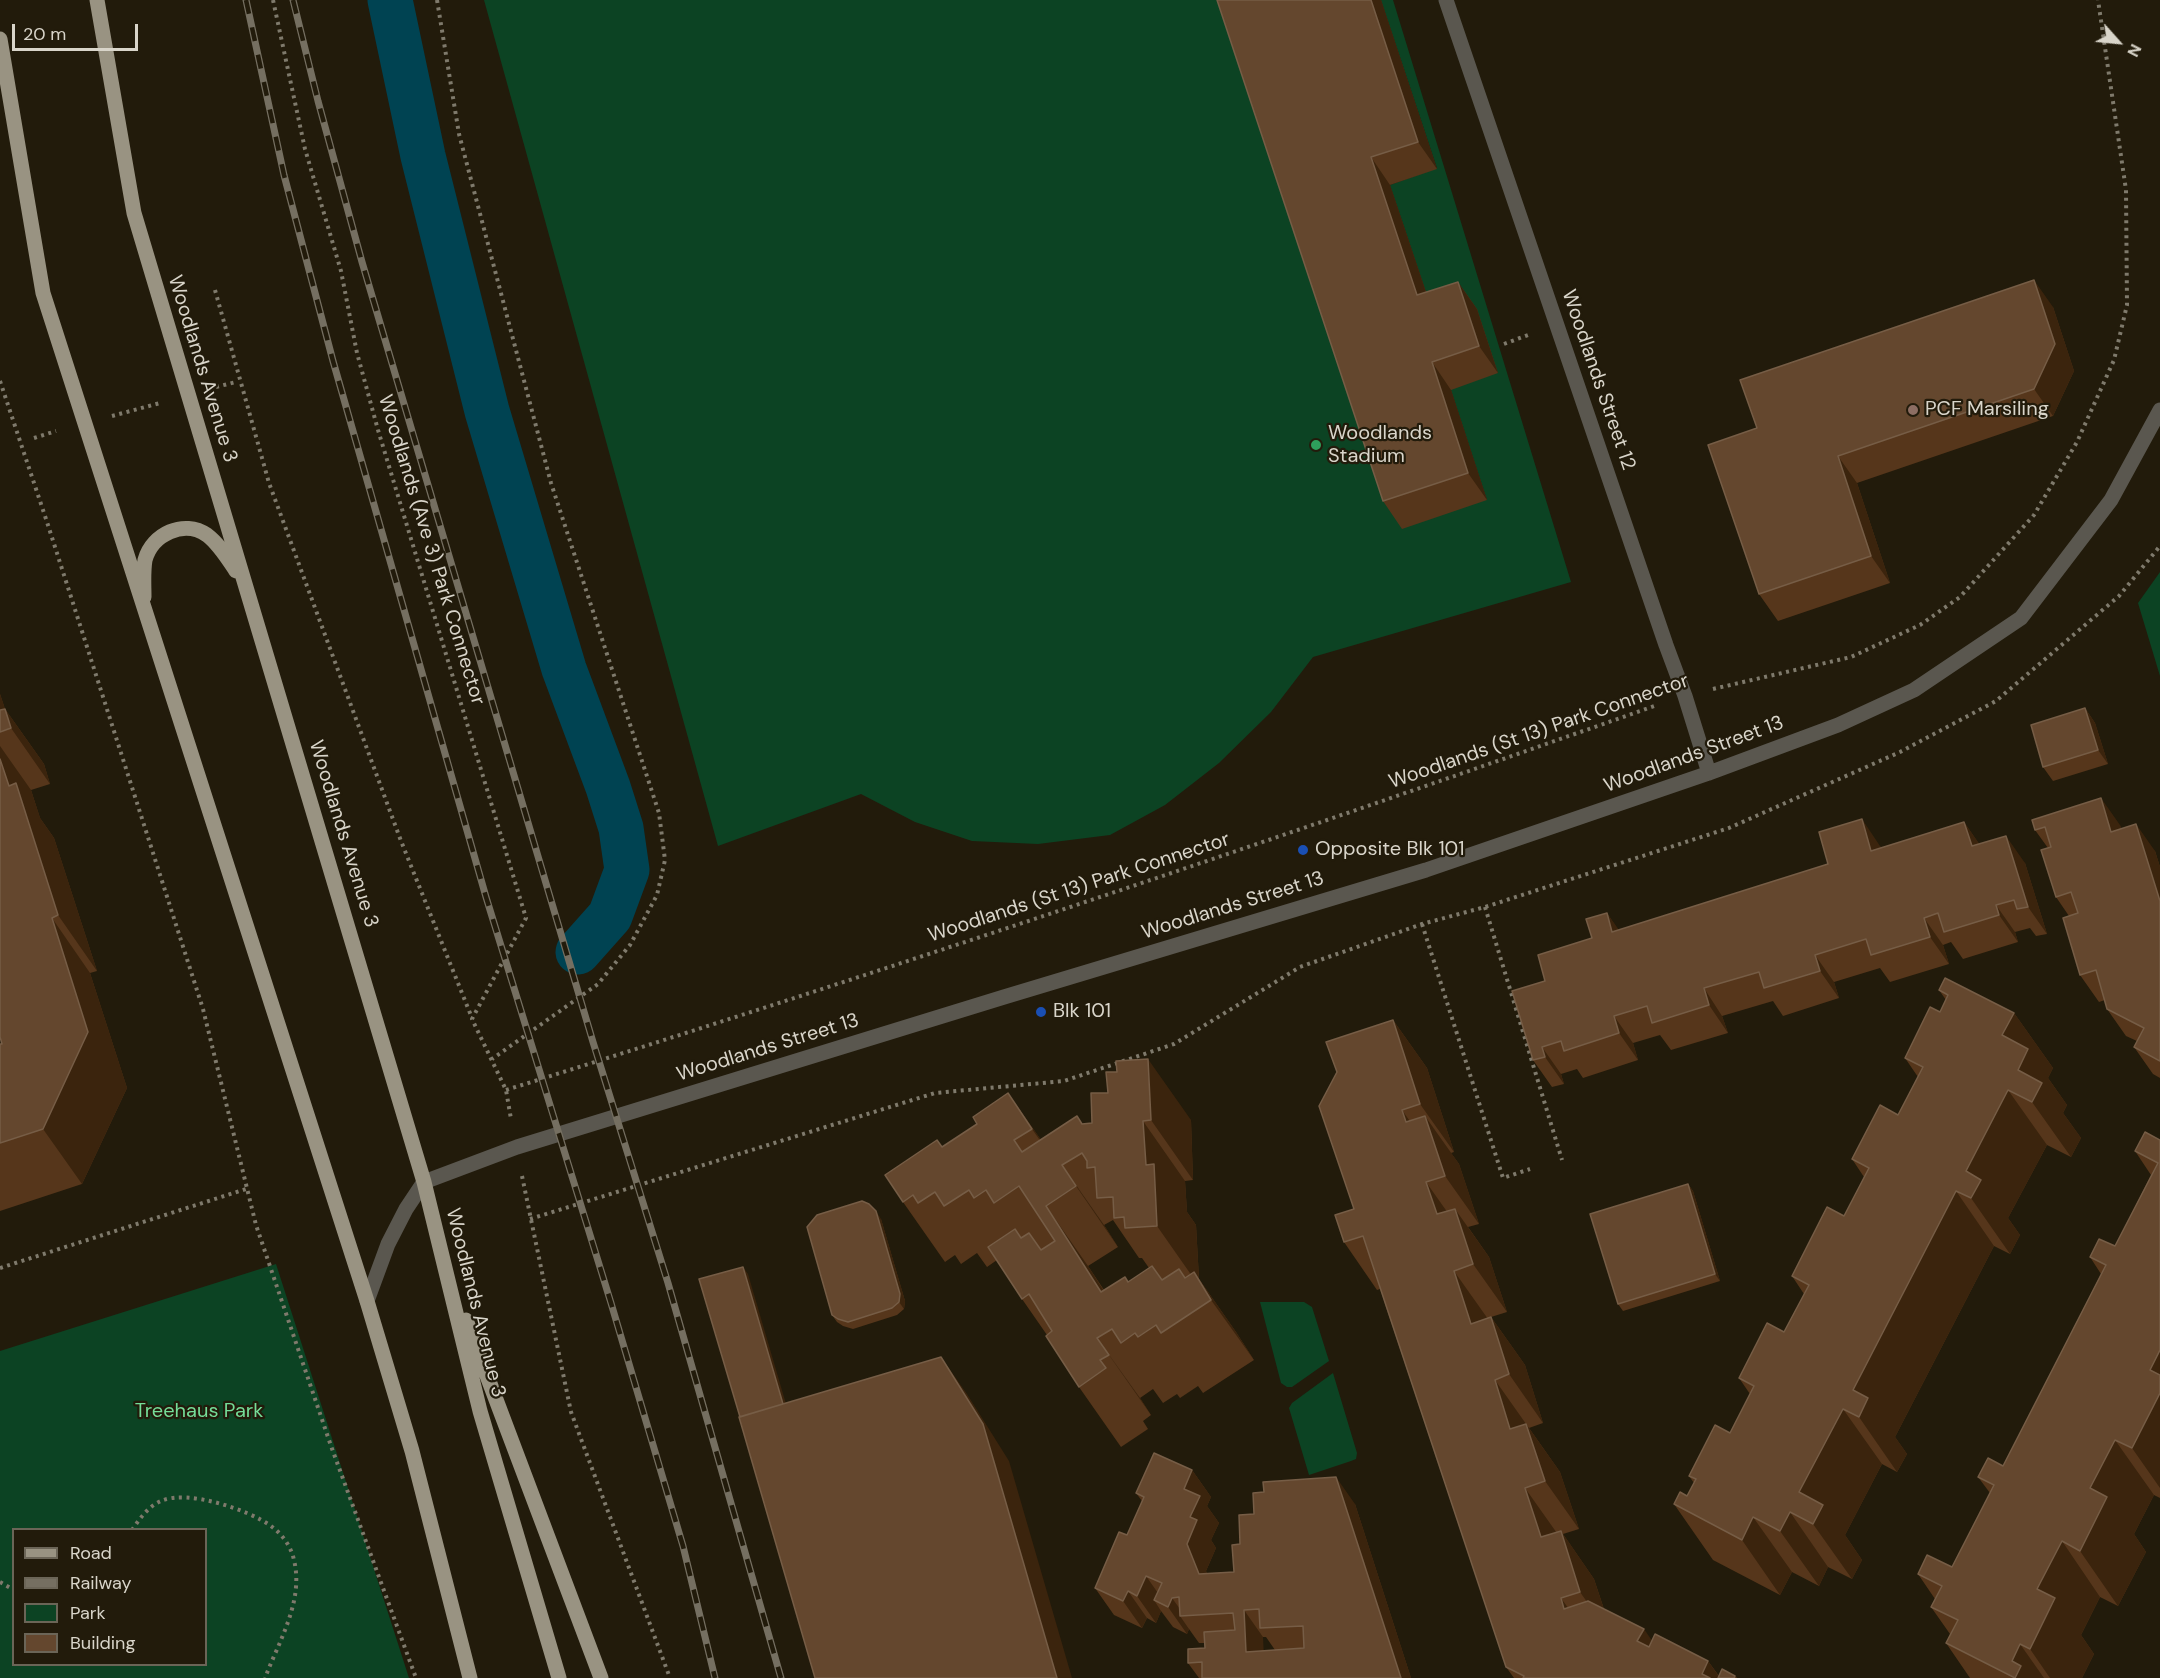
<!DOCTYPE html>
<style>
body{margin:0}
#map{position:relative;width:2160px;height:1678px;overflow:hidden;background:#221b0b;font-family:"DM Sans",sans-serif}
canvas{display:block}
.legend{position:absolute;left:12px;top:1528px;width:195px;height:138px;box-sizing:border-box;background:#221b0b;border:2px solid #6b6557;margin:0;padding:8px 10px;list-style:none;font-size:18px;color:#d9d5ca}
.legend li{display:flex;align-items:center;gap:12px;height:30px}
.legend b{width:30px;border:2px solid #6b6557}
.north{position:absolute;left:2088px;top:12px;width:60px;height:60px;-webkit-text-stroke:4px #221b0b;paint-order:stroke;rotate:117deg;font-size:16px;font-weight:700;line-height:24px;text-align:center;color:#d9d5ca}
.north::after{content:'';display:block;margin:auto;width:21px;height:27px;background:#d9d5ca;clip-path:polygon(50% 0,100% 100%,50% 72%,0 100%)}
.scale{position:absolute;left:12px;top:24px;width:126px;height:27px;box-sizing:border-box;border:3px solid #d9d5ca;border-top:0;padding-left:8px;font-size:18px;line-height:21px;white-space:nowrap;color:#d9d5ca;-webkit-text-stroke:4px #221b0b;paint-order:stroke}
</style>
<div id="map">
<canvas width="2160" height="1678"></canvas>
<ul class="legend">
<li><b style="height:8px;background:#999382"></b>Road</li>
<li><b style="height:8px;background:#756f61"></b>Railway</li>
<li><b style="height:16px;background:#0c4323"></b>Park</li>
<li><b style="height:16px;background:#64472e"></b>Building</li>
</ul>
<div class="north">N</div>
<div class="scale">20 m</div>
</div>
<script>
const c = document.querySelector('canvas').getContext('2d');
c.lineJoin = 'round';
function paint(path, color) { c.fillStyle = color; c.fill(path, 'evenodd'); }
function stroke(path, color, width, dash) { c.strokeStyle = color; c.lineWidth = width; c.lineCap = dash ? 'butt' : 'round'; c.setLineDash(dash || []); c.stroke(path); }
function write(font, color, halo, rows, align = 'center') {
  c.font = font + ' "DM Sans",sans-serif'; c.lineWidth = 4.5; c.setLineDash([]); c.textBaseline = 'middle'; c.strokeStyle = halo; c.fillStyle = color; for (const [text, x, y, turn = 0] of rows) {
    c.save(); c.translate(x, y); c.rotate((+turn || 0) * Math.PI / 180); c.textAlign = isNaN(turn) ? turn : align; if (halo) c.strokeText(text, 0, 0); c.fillText(text, 0, 0); c.restore();
  }
}
const green = new Path2D(`
 M484,0H1227L1487,500L1451,390L1436,322L1390,185L1437,168L1381,0H1393L1571,582L1313,657L1271,712L1219,763L1165,805L1110,835L1038,844L972,841L915,822L861,794L718,846Z
 M2160,572V676L2138,603Z
 M276,1264L409,1678H0V1351ZM14,1530H206V1664H14Z
 M1260,1302H1304L1312,1307L1329,1361L1292,1387H1287L1281,1383Z
 M1333,1373L1357,1453L1356,1459L1351,1461L1309,1475L1289,1408L1292,1403Z`);
const canal = new Path2D(`
 M390,0L423,156L487,411L564,669L608,787L621,828L627,870L610,916L578,952`);
const path = new Path2D(`
 M273,0L305,149L341,271L357,353L378,430L526,918L472,1019L506,1090L511,1119
 M437,0L459,134L551,483L659,813L665,860L657,895L630,945L598,984L492,1059
 M215,290L269,483L401,841L472,1018
 M1504,344L1528,335
 M0,381L47,522L203,1009L256,1225L331,1446L416,1678
 M216,387L236,382
 M112,416L160,403
 M34,438L56,431
 M1713,689L1851,657L1920,625L1960,597L2034,515L2077,442L2114,360L2127,305L2126,190L2098,0
 M1485,907L1562,1160
 M1422,924L1503,1178L1530,1169
 M506,1090C892,969 1275,840 1657,705
 M522,1176L571,1412L670,1678
 M530,1219L935,1093L1064,1081L1174,1044L1300,967L1422,924L1485,907L1729,828L1900,752L1996,701L2119,596L2160,546
 M0,1268L246,1189
 M132,1530C140,1518 149,1506 161,1501C188,1489 249,1510 271,1526C282,1534 291,1546 294,1560C304,1601 279,1641 265,1678
 M0,1582L14,1590`);
const street = new Path2D(`
 M1446,0L1666,645L1685,696L1709,773
 M367,1301L388,1244L406,1209L424,1182L517,1147L1004,997L1426,870L1709,773L1838,725L1914,690L2021,618L2111,500L2160,410`);
const primary = new Path2D(`
 M97,0L134,213L424,1182L480,1411L559,1678
 M0,39L43,293L367,1301L412,1451L470,1678
 M144,597C144,585 143,572 145,560C152,534 184,519 207,535C219,544 228,559 236,571
 M466,1320L601,1678`);
const rail = new Path2D(`
 M246,0L284,175L333,361L486,897L611,1303L683,1546L715,1678
 M293,0L318,101L362,262L593,1042L668,1283L781,1678`);
const wall = new Path2D(`
 M1217,0H1381L1437,169L1390,185L1426,292L1458,282L1477,309L1498,373L1451,390L1487,500L1402,529L1383,501Z
 M2053,307L2074,371L2053,416L1857,483L1890,583L1778,621L1759,594L1757,428Z
 M0,694L5,709L44,764L50,784L31,790L40,818L54,838L97,971L90,973L127,1088L82,1184L0,1211V1044H2L0,1037Z
 M2085,708L2095,723L2108,764L2053,781L2043,767Z
 M2032,820L2120,825L2121,829L2155,851L2160,867V1078L2153,1074L2134,1047L2137,1041L2126,1036L2107,1009L2105,1000L2099,1002L2080,975L2069,916L2056,897L2048,848L2035,830Z
 M1964,822L1979,844L2025,863L2047,934L2036,936L2030,928L2015,932L2018,942L1963,959L1951,942L1943,945L1949,964L1890,982L1880,968L1834,982L1839,998L1783,1016L1773,1001L1722,1016L1728,1033L1671,1050L1660,1035L1633,1043L1638,1060L1583,1078L1577,1069L1561,1074L1564,1084L1552,1087L1533,1060L1545,981L1592,938L1607,913L1618,930L1828,864L1880,846L1881,848Z
 M1939,990L2014,1013L2053,1068L2048,1078L2067,1105L2063,1113L2081,1138L2071,1157L2047,1145L2008,1218L2020,1235L2010,1254L1994,1246L1895,1437L1907,1454L1897,1472L1882,1464L1845,1535L1862,1560L1852,1579L1828,1567L1819,1586L1792,1572L1780,1595L1713,1560L1674,1504L1687,1496L1694,1483L1689,1476L1730,1433L1750,1394L1739,1378L1784,1332L1804,1294L1792,1276L1844,1216L1864,1177L1852,1159L1898,1115L1918,1077L1905,1058L1940,1012L1946,1000Z
 M1393,1020L1427,1068L1454,1152L1451,1153L1459,1164L1479,1224L1468,1227L1489,1257L1507,1312L1491,1317L1525,1365L1543,1423L1529,1428L1560,1472L1579,1529L1563,1534L1594,1579L1604,1609L1652,1641L1708,1661L1719,1676H1735L1737,1678H1514L1506,1667L1380,1289L1377,1290L1344,1242L1354,1209Z
 M1008,1093L1041,1140L1082,1124L1092,1123L1091,1093L1191,1120L1193,1180L1185,1181L1187,1212L1196,1225L1199,1279L1236,1332L1254,1360L1203,1393L1198,1386L1180,1398L1177,1394L1163,1403L1153,1389L1140,1398L1151,1415L1143,1421L1148,1429L1121,1447L1079,1387L1047,1335L1022,1299L997,1260L987,1267L977,1253L961,1264L955,1255L945,1262L903,1202L942,1147L977,1124ZM1113,1220L1139,1258H1142L1149,1268L1128,1282L1104,1290L1088,1266L1118,1247L1104,1225Z
 M2160,1140V1498L2154,1495L2134,1534L2146,1552L2118,1606L2100,1597L2081,1635L2094,1654L2082,1678H1970L1946,1643L1950,1634L1931,1607L1935,1599L1918,1574L1952,1567L1990,1493L1978,1477L2003,1466L2101,1274L2090,1257L2115,1246L2151,1175L2135,1151Z
 M1688,1184L1693,1191L1720,1281L1623,1311L1618,1304Z
 M881,1219L905,1301L904,1309L897,1315L853,1329L843,1326L837,1322L832,1315Z
 M1192,1470L1211,1497L1207,1506L1219,1523L1211,1540L1216,1548L1206,1571L1207,1574L1234,1572L1240,1544L1254,1514L1355,1504L1411,1678H1199L1188,1663L1205,1648V1643H1199L1189,1629L1187,1634L1173,1627L1161,1611L1156,1623L1147,1618L1142,1628L1114,1615L1095,1588L1127,1535L1142,1501L1136,1493ZM1263,1637H1266L1275,1650L1263,1651Z`);
const shadedWall = new Path2D(`
 M1371,0H1381L1437,169L1418,142Z
 M1371,157L1390,185L1436,322L1417,295Z
 M2034,280L2053,307L2074,371L2053,416L2034,389Z
 M1458,282L1477,309L1498,373L1479,346Z
 M1432,362L1451,390L1487,500L1468,473Z
 M1838,456L1857,483L1890,583L1871,556Z
 M0,694L5,709L44,764L50,784L11,728L0,732Z
 M2085,708L2095,723L2108,764L2098,750Z
 M0,746L31,790L40,818L54,838L97,971L58,915L9,786L0,759Z
 M2101,798L2120,825L2130,859L2111,832Z
 M1862,819L1880,846L1890,878L1871,851Z
 M1964,822L1983,849L1972,846Z
 M2136,824L2155,851L2160,867V901Z
 M2006,836L2025,863L2047,934L2028,907Z
 M1996,905L2015,932L2018,942L1999,915Z
 M1607,913L1626,940L1612,932Z
 M52,918L90,973L127,1088L82,1184L43,1129Z
 M1924,918L1943,945L1949,964L1930,937Z
 M1815,955L1834,982L1839,998L1820,971Z
 M1704,988L1722,1016L1728,1033L1709,1005Z
 M2014,1013L2053,1068L2048,1078L2067,1105L2063,1113L2081,1138L2071,1157L2032,1102L2002,1035Z
 M1614,1016L1633,1043L1638,1060L1619,1033Z
 M1393,1020L1427,1068L1454,1152L1420,1104Z
 M1542,1047L1561,1074L1564,1084L1545,1057Z
 M1148,1059L1191,1120L1193,1180L1151,1120Z
 M2008,1090L2047,1145L2008,1218L2020,1235L2010,1254L1971,1198L1966,1171Z
 M1008,1093L1051,1154L1074,1189L1032,1129Z
 M1402,1110L1436,1158L1406,1122Z
 M1425,1116L1459,1164L1479,1224L1445,1176Z
 M1143,1121L1185,1181L1187,1212L1196,1225L1199,1279L1236,1332L1254,1360L1211,1300L1199,1286L1157,1226L1146,1165Z
 M1062,1165L1104,1225L1118,1247L1076,1186Z
 M1426,1182L1460,1230L1437,1214Z
 M1688,1184L1693,1191L1720,1281L1715,1274Z
 M1956,1191L1994,1246L1895,1437L1907,1454L1897,1472L1859,1417L1853,1390Z
 M1046,1206L1088,1266L1132,1335L1101,1292Z
 M1455,1209L1489,1257L1507,1312L1473,1264Z
 M876,1211L881,1219L905,1301L904,1309L899,1302Z
 M743,1267L748,1274L798,1445L792,1438Z
 M1454,1271L1488,1319L1471,1324Z
 M1491,1317L1525,1365L1543,1423L1509,1374Z
 M1097,1338L1140,1398L1151,1415L1109,1355Z
 M2160,1350V1385L2150,1370Z
 M941,1357L967,1394L1009,1461L1072,1678H1057Z
 M1495,1380L1560,1472L1579,1529L1545,1481L1510,1429Z
 M2160,1393V1488L2132,1448Z
 M1843,1409L1882,1464L1845,1535L1862,1560L1852,1579L1813,1524L1799,1492Z
 M2115,1440L2154,1495L2134,1534L2146,1552L2118,1606L2080,1551L2090,1488Z
 M1192,1470L1211,1497L1207,1506L1219,1523L1211,1540L1216,1548L1206,1571L1218,1601L1199,1574L1187,1544L1190,1517L1184,1489Z
 M1336,1477L1355,1504L1411,1678H1401Z
 M1525,1488L1559,1536L1541,1537Z
 M1790,1512L1828,1567L1819,1586L1780,1531Z
 M1753,1517L1792,1572L1780,1595L1742,1540Z
 M1561,1531L1594,1579L1614,1640L1580,1592Z
 M2062,1541L2100,1597L2081,1635L2094,1654L2082,1678H2050L2030,1649L2037,1589Z
 M1146,1576L1165,1603L1154,1600L1161,1611L1156,1623L1137,1596Z
 M1128,1591L1147,1618L1142,1628L1123,1601Z
 M1172,1598L1185,1616H1180L1189,1629L1187,1634L1168,1607Z
 M1561,1598L1595,1646L1564,1609Z
 M1244,1610L1263,1637L1265,1678L1246,1652Z
 M1644,1629L1677,1677L1637,1641Z
 M2020,1644L2044,1678H2015L2012,1661Z
 M1708,1661L1720,1678H1705L1702,1674Z`);
const building = new Path2D(`
 M1217,0H1371L1418,142L1371,157L1417,295L1458,282L1479,346L1432,362L1468,473L1383,501Z
 M2034,280L2055,344L2034,389L1838,456L1871,556L1759,594L1708,445L1757,428L1740,380Z
 M2085,708L2098,750L2043,767L2031,725Z
 M5,709L11,728L0,732V710Z
 M0,759L9,786L16,783L58,915L52,918L88,1032L43,1129L0,1143V1044H2L0,1037Z
 M2101,798L2111,832L2136,824L2160,901V1061L2134,1047L2144,1028L2107,1009L2096,970L2080,975L2063,918L2078,913L2071,892L2056,897L2041,850L2051,847L2045,827L2035,830L2032,820Z
 M1862,819L1871,851L1964,822L1972,846L2006,836L2028,907L2017,909L2014,900L1996,905L1999,915L1944,932L1938,913L1924,918L1930,937L1871,955L1866,939L1815,955L1820,971L1764,988L1759,972L1704,988L1709,1005L1652,1023L1647,1006L1614,1016L1619,1033L1564,1051L1561,1041L1542,1047L1545,1057L1533,1060L1512,991L1545,981L1538,955L1592,938L1586,919L1607,913L1612,932L1828,864L1819,832Z
 M1945,978L2014,1013L2002,1035L2028,1049L2018,1070L2042,1083L2032,1102L2008,1090L1966,1171L1981,1180L1971,1198L1956,1191L1853,1390L1868,1398L1859,1417L1843,1409L1799,1492L1823,1505L1813,1524L1790,1512L1780,1531L1753,1517L1742,1540L1674,1504L1680,1492L1687,1496L1696,1479L1689,1476L1715,1425L1730,1433L1754,1386L1739,1378L1767,1323L1784,1332L1809,1285L1792,1276L1827,1207L1844,1216L1869,1168L1852,1159L1880,1105L1898,1115L1923,1067L1905,1058L1930,1007L1940,1012L1948,995L1939,990Z
 M1393,1020L1420,1104L1402,1110L1406,1122L1425,1116L1445,1176L1426,1182L1437,1214L1455,1209L1473,1264L1454,1271L1471,1324L1491,1317L1509,1374L1495,1380L1510,1429L1526,1424L1545,1481L1525,1488L1541,1537L1561,1531L1580,1592L1561,1598L1564,1609L1588,1601L1644,1629L1637,1641L1649,1647L1655,1634L1708,1661L1702,1674L1710,1678H1523L1524,1676L1506,1667L1363,1236L1344,1242L1335,1215L1354,1209L1319,1106L1337,1072L1326,1042Z
 M1148,1059L1151,1120L1143,1121L1146,1165L1154,1164L1157,1226L1125,1228L1124,1217L1114,1218L1113,1197L1097,1198L1095,1167L1087,1168V1161L1082,1153L1062,1165L1076,1186L1046,1206L1101,1292L1125,1277L1128,1282L1152,1266L1162,1280L1179,1269L1185,1278L1194,1272L1211,1300L1161,1333L1156,1325L1138,1337L1135,1333L1121,1343L1112,1329L1097,1338L1109,1355L1100,1360L1106,1368L1079,1387L1046,1336L1052,1331L1029,1294L1022,1299L988,1247L1015,1229L1021,1238L1029,1233L1041,1250L1055,1241L1019,1186L994,1203L986,1190L974,1198L969,1190L944,1206L935,1192L918,1203L913,1195L903,1202L885,1175L937,1140L942,1147L977,1124L973,1117L1008,1093L1032,1129L1014,1140L1022,1152L1077,1116L1082,1124L1092,1123L1091,1093H1108L1106,1072H1117L1116,1061Z
 M2145,1132L2160,1140V1350L2150,1370L2160,1375V1393L2132,1448L2115,1440L2090,1488L2107,1497L2080,1551L2062,1541L2037,1589L2055,1598L2030,1649L2020,1644L2012,1661L2021,1666L2015,1678L1946,1643L1958,1620L1931,1607L1942,1586L1918,1574L1927,1555L1952,1567L1994,1485L1978,1477L1988,1458L2003,1466L2106,1265L2090,1257L2099,1239L2115,1246L2158,1163L2135,1151Z
 M1688,1184L1715,1274L1618,1304L1590,1214Z
 M862,1201L869,1204L876,1211L900,1294L899,1302L892,1308L848,1322L838,1319L832,1315L807,1227L817,1215Z
 M743,1267L783,1404L740,1417L699,1279Z
 M941,1357L983,1424L1057,1678H815L739,1417Z
 M1154,1453L1192,1470L1184,1489L1200,1496L1190,1517L1197,1520L1187,1544L1199,1574L1234,1572L1232,1545L1240,1544L1239,1515L1254,1514L1253,1493L1264,1492L1263,1482L1336,1477L1401,1678H1202V1662L1188,1663V1649L1205,1648L1204,1632L1235,1630L1233,1613L1180,1616L1179,1597L1172,1598L1168,1607L1154,1600L1162,1583L1146,1576L1137,1596L1128,1591L1123,1601L1095,1588L1119,1532L1127,1535L1144,1497L1136,1493ZM1259,1609L1260,1628L1303,1626L1304,1648L1246,1652L1244,1610Z
 M1722,1669L1735,1676L1734,1678H1718Z`);
const markers = [
 [1913,410,6,"#8d6e63"],
 [1316,445,6,"#2e9e5b"],
 [1303,850,6,"#1a4fb4"],
 [1041,1012,6,"#1a4fb4"]
];
const streetNames = [
 ["Woodlands Avenue 3",202,369,73],
 ["Woodlands Street 12",1598,380,71],
 ["Woodlands (Ave 3) Park Connector",431,550,73],
 ["Woodlands (St 13) Park Connector",1539,732,-19],
 ["Woodlands Street 13",1694,755,-20],
 ["Woodlands Avenue 3",343,834,73],
 ["Woodlands (St 13) Park Connector",1079,888,-18],
 ["Woodlands Street 13",1233,906,-17],
 ["Woodlands Street 13",768,1048,-17],
 ["Woodlands Avenue 3",475,1303,76]
];
const poiNames = [
 ["PCF Marsiling",1925,410],
 ["Woodlands",1328,434],
 ["Stadium",1328,457],
 ["Opposite Blk 101",1315,850],
 ["Blk 101",1053,1012]
];
const parkNames = [
 ["Treehaus Park",199,1412]
];
paint(green, '#0c4323');
stroke(canal, '#004352', 45);
stroke(path, '#7f7a6c', 4, [3, 4.5]);
stroke(street, '#5a574f', 15);
stroke(primary, '#999382', 15);
stroke(rail, '#756f61', 7);
stroke(rail, '#221b0b', 4.5, [14]);
paint(wall, '#56361b');
paint(shadedWall, '#3b240d');
paint(building, '#64472e');
stroke(building, '#765d46', 1.5);
for (const [x, y, r, color] of markers) { const dot = new Path2D(); dot.arc(x, y, r, 0, 2 * Math.PI); c.fillStyle = color; c.fill(dot); stroke(dot, '#221b0b', 2); }
write('20px', '#d9d5ca', '#221b0b', streetNames);
write('20px', '#d9d5ca', '#221b0b', poiNames, 'left');
write('20px', '#75dd98', '#221b0b', parkNames);
</script>
